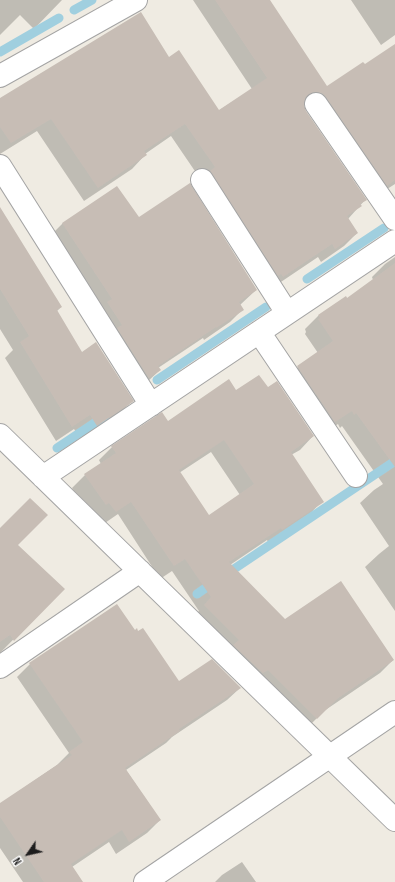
<!DOCTYPE html>
<style>
body{margin:0}
#map{position:relative;width:395px;height:882px;overflow:hidden;background:#efebe2;font-family:"Sofia Sans Condensed",sans-serif}
canvas{display:block}
.north{position:absolute;left:8px;top:834px;width:40px;height:40px;-webkit-text-stroke:3px #fff;paint-order:stroke;rotate:236deg;font-size:11px;font-weight:700;line-height:16px;text-align:center;color:#1d1d1d}
.north::after{content:'';display:block;margin:auto;width:14px;height:18px;background:#1d1d1d;clip-path:polygon(50% 0,100% 100%,50% 72%,0 100%)}
</style>
<div id="map">
<canvas width="395" height="882"></canvas>
<div class="north">N</div>
</div>
<script>
const c = document.querySelector('canvas').getContext('2d');
c.lineJoin = 'round';
function paint(path, color) { c.fillStyle = color; c.fill(path, 'evenodd'); }
function stroke(path, color, width, dash) { c.strokeStyle = color; c.lineWidth = width; c.lineCap = dash ? 'butt' : 'round'; c.setLineDash(dash || []); c.stroke(path); }
const shadow = new Path2D(`
 M0,0H62L34,29L20,15L0,35Z
 M193,0H269L326,88L364,66L395,45V184L373,198L307,106L303,105L305,112L365,200L348,219L357,233L344,246L321,262L318,257L269,290L201,180L171,136L145,154V155L132,169L84,201L37,131L0,154V100L169,58L218,111L252,89Z
 M351,0H395V35L381,45Z
 M139,219L256,290L240,305L243,309L230,322L204,340L203,338L158,368L160,370L147,382L50,236L63,223Z
 M0,221L61,307L56,312L82,353L132,401L117,416L81,440L74,429L56,441L5,358L13,350L0,329Z
 M395,257V611L365,567L379,554L389,546L360,503L374,490L383,484L342,426L340,428L338,424L321,435L284,381L298,367L318,353L305,334L306,332L305,329L318,316L346,297L347,299L373,280L372,277L385,264Z
 M268,388L313,436L300,450L291,455L322,501L309,515L268,542L267,540L230,565L285,620L393,660L380,673L324,711L303,732L191,618L199,611L172,571L160,579L118,514L102,525L92,518L72,488L85,475L101,464L99,460L112,447L162,414L168,422L236,391ZM211,452L240,495L209,516L179,473Z
 M0,529L63,589L0,653Z
 M134,632L179,683L240,688L227,700L172,737L166,743L126,770L160,820L147,833L116,854L109,842L72,867L70,882H23L0,848V804L57,765L69,753L17,677L30,664Z
 M242,862L256,882H215L222,875Z`);
const stream = new Path2D(`
 M74,10L92,0
 M0,52L59,18
 M307,279L384,228
 M157,380L266,307
 M57,448L105,416
 M225,575L395,461
 M197,594L214,582`);
const building = new Path2D(`
 M215,0H270L327,86L363,62L365,64L395,44V180L387,186L326,97L322,93L315,92L309,94L305,98L304,105L306,111L367,200L360,204L362,206L347,216L358,233L335,249L332,244L283,277L281,274L278,276L210,171L215,167L185,124L144,151L147,155L98,188L51,119L11,143L0,127V98L141,12L169,57L179,50L219,110L267,78Z
 M190,183L257,290L239,302L244,310L216,328V327L158,366L161,370L149,378L117,328L122,325L107,302L112,299L62,223L117,186L139,217Z
 M0,207L62,307L57,310L82,352L96,342L134,401L97,426L90,415L72,427L20,342L29,336L0,289Z
 M395,263V467L356,413L354,415L352,411L335,422L297,366L333,341L318,319L320,318L318,315L346,296L347,298Z
 M259,375L268,387L277,381L314,436L291,452L324,502L282,530L281,528L229,562L285,619L341,581L394,660L337,699L317,719L268,670L263,673L233,645L239,640L204,605L211,597L185,559L174,566L131,502L116,512L109,503L106,505L84,474L116,453L111,446L162,412L168,421L229,379L236,390ZM224,440L254,484L209,515L179,470Z
 M30,498L48,515L18,545L65,589L14,641L10,635L0,642V528Z
 M117,604L135,630L137,628L138,631L143,628L179,681L212,659L241,688L179,729L180,731L125,768L161,820L129,842L122,830L71,864L83,882H44L0,817V803L72,755L69,752L83,742L29,663Z`);
const minor = new Path2D(`
 M0,76L136,0
 M316,104L395,219
 M0,166L151,405
 M202,180L287,313
 M259,332L356,476
 M0,435L395,820
 M43,477L395,241
 M0,667L140,571
 M145,882L395,712`);
paint(shadow, '#0003');
stroke(stream, '#a0cfdf', 9);
paint(building, '#c7bdb5');
stroke(minor, '#a4a4a4', 24);
stroke(minor, '#fff', 22);
</script>
